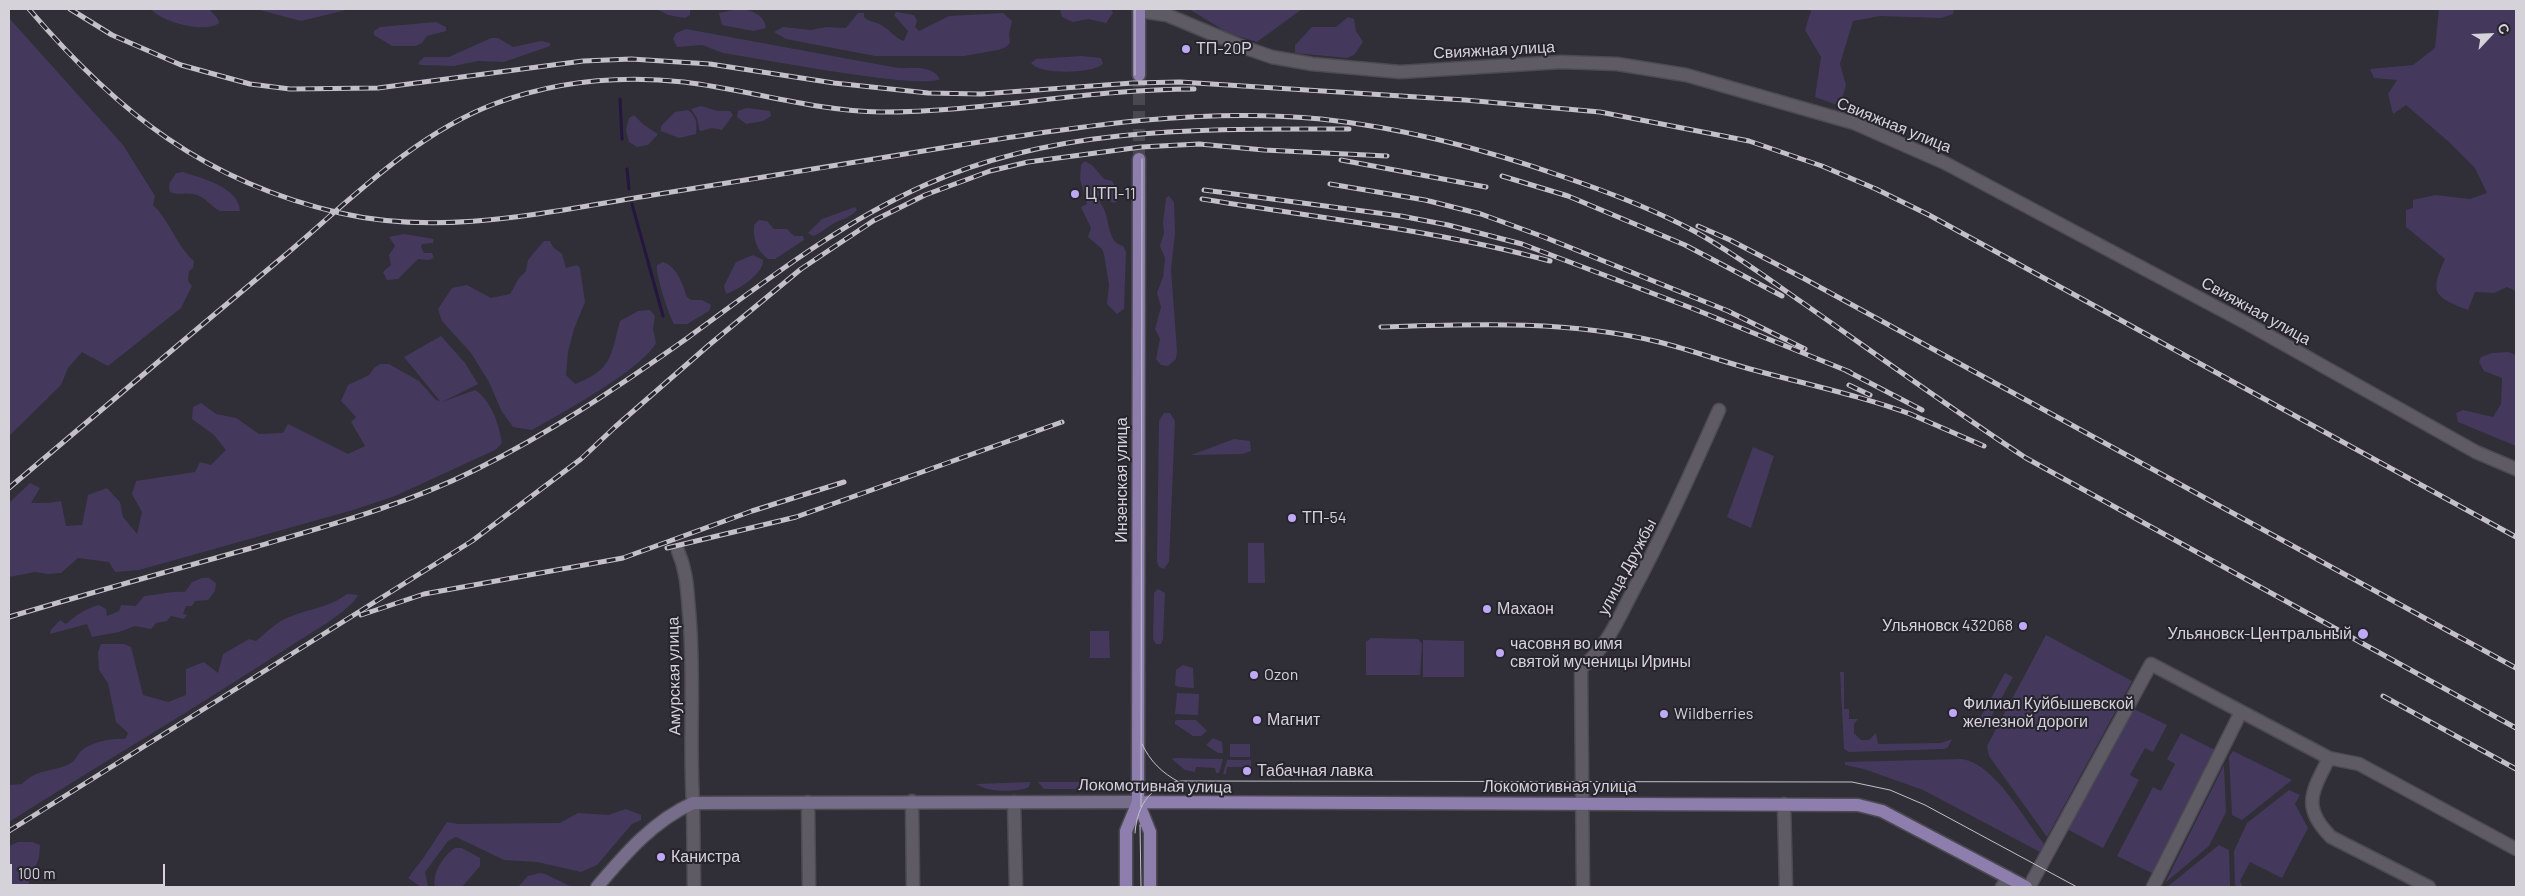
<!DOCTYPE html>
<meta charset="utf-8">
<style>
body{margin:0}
#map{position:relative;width:2525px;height:896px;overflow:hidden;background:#302e37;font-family:Barlow,sans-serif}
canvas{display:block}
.frame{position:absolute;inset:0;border:10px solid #d5d3d9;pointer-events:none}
.north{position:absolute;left:2465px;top:10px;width:50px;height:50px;-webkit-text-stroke:4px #26242d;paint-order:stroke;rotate:65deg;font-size:14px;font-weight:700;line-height:20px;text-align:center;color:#d5d3d9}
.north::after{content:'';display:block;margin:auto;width:18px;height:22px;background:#d5d3d9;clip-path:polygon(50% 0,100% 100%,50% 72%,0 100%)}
.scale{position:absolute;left:10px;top:864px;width:155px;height:22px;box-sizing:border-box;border:2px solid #d5d3d9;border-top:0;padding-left:6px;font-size:15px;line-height:18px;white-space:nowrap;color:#d5d3d9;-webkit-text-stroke:4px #26242d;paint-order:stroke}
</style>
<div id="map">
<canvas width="2525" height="896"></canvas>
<div class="frame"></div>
<div class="north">С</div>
<div class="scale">100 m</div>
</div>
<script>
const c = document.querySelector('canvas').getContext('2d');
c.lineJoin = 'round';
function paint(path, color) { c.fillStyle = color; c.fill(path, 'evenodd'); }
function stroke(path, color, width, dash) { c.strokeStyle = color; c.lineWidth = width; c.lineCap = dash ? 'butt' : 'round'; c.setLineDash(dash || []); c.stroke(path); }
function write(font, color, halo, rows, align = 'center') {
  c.font = font + ' Barlow,sans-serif'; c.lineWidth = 4; c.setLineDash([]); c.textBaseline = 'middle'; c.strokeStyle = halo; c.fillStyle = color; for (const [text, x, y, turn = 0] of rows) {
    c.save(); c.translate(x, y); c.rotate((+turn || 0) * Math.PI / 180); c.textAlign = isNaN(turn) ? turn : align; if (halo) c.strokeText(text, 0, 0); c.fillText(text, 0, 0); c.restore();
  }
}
const green = new Path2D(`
 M151,9H209L218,19L219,23C206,34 161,22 151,9Z
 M256,9H350L301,21Z
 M657,9H690V15L685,18L668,15Z
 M738,9C750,9 765,15 766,28L753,31L722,25L719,13Z
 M1060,9H1111L1113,13L1106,23L1088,19L1073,22L1062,17Z
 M1189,9H1302L1257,42L1228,33Z
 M1807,9H1954L1953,14L1941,18L1880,16L1853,21L1840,64L1846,85L1840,106L1815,97L1821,57L1805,30L1811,11Z
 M2439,9H2516V291L2507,287L2494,293L2475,292L2468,310C2434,297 2429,293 2445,259L2406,227V210L2413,208V200L2435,195L2470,199L2487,193L2475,168L2449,142L2406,105L2393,114L2388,94L2397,80L2374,78L2370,69L2413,65L2435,48Z
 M896,12L914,15L917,21L915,27L919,31L949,16L1003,13L1012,21L1009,34L1010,43L1006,47L998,50L964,56H875L786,39L774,32L783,27L811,30L826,27L846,28L858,13H864V17C869,22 873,21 879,24C889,28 894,38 904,41L908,31L894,15Z
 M1348,17L1354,19L1356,31L1363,42L1354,55L1347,58L1295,53V45L1312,27H1336Z
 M9,18L123,145L155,196L153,205C170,221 176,245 194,261L193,268L189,271L188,281L192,286L181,308L108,366L82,352L68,368L61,385L9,436Z
 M436,22L446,27V31L427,36L422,43L416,46H392L374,35V31L380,27Z
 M686,29L898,68C913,69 931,64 940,79C920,90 757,58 723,53L702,45L677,47L673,39L676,33Z
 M491,38H498L513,47L541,41L550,43V46L504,62L478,61L454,66L420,65L418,63L424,57H449Z
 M1082,56L1101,58L1103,64C1091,74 1040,75 1031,63L1036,59Z
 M701,106L718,111H730L733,115L722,130L712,128L701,131L699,129L697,118L691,109Z
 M747,108L770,111L771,116L763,121L746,124L737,117L738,111Z
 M688,110C697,117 697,123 696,134L679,138L661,131V126L675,112Z
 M634,115L644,125L658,134L648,145L637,147L629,142L626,130L629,118Z
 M1085,161L1093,166L1104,179L1112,181L1118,190L1119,200L1114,203L1102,198L1100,203C1111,214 1105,242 1123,246L1126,252L1124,309L1117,314L1107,304L1109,285L1104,254L1102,249L1088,237L1091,228L1081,207L1087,204L1080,179L1081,165Z
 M183,172C201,178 239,187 240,211H220C210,206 205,196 193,194C184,192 178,196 170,192C167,182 172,181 176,173Z
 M1169,196L1174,202L1175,233L1171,269L1177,351L1176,359L1168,366L1161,365L1156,359L1160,339L1155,329L1161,307L1157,293L1163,277L1165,258L1160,246L1164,233L1163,223L1166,198Z
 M855,207L857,210C849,219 840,219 831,225C824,229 820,234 813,236L808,233L822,219Z
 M759,220L767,221L774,229H787L794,236H803L804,240L775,259H768C756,250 753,238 754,225Z
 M404,234L434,239L433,243L422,244L421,247L424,253H432L434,258L429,260L418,259L398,279L387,280L383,272L391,265L389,255L395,246L389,237Z
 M544,241H550L553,247L562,254L566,268L577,265L580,268L585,302L574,329L568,352L566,375L575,384C613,369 610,357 620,321L638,311L650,310L655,316L653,329L656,343C641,370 562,413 532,430L513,427L501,410L489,382L471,353L442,321L438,309L452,288L467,285L491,298L510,294L519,278L526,271L528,260Z
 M753,255L763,260C764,274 738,290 726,294L724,286L736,262Z
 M663,262C677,266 683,285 687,297L691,300H702L711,305L709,311L687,324H674C669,315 655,274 657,265Z
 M441,336L465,363L478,384L442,402L475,390C491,400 499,424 502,443L495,450L395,496L353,510L139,570L115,572L109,562L78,558L61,573L48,574L35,572L9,577V503L30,483L40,488L31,503H48L61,501L66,526L82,525L88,495L107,488L120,502L123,517L137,534L142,512L132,494L136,481L195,472L200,462L211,465L226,450L214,435L192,419L193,407L201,403L216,414L236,418L259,434L283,433L288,424L348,454L365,446L351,422L356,417L341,401L348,385L369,375L374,368L380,364H389L419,381L436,400L440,401L404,357Z
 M2508,352L2516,355V446L2458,422L2456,413L2463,410L2493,417L2501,404L2502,378L2484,371L2479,362L2481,357L2492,353Z
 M1164,413H1170L1175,421L1169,562L1164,569L1159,567L1157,562L1159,421Z
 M1234,439L1250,441L1251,451L1242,454L1191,455Z
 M1753,447L1774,456L1751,528L1727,517Z
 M1248,543H1264L1265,583H1248Z
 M202,578H209L216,583L215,591L208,600L195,601L192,606H186L183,614L187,615L184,619L171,616L167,621L156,623L151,629L135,626L119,632L92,637L87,624L50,634L51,630L60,620L66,624C77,615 84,609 99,605L106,609L107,616L119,611L121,605L136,606L144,596C159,595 170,591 185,592L192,582Z
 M1158,589L1165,593L1163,639L1161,644H1156L1153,639L1154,593Z
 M347,594L358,595C351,611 305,636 289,647C197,707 102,763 9,822V785L22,784C37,768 53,773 71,763C76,760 77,755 81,751C91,742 113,738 125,739L128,733L116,722L108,683L99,670L98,652L101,644H124L131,647L143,695L168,702L186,695V669L204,662L218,673L223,654L249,639L256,641C265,634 274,624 285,619C306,609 329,608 347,594Z
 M1090,631H1109L1110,658H1090Z
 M2046,635L2132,681L2047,837L1989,756L1987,746Z
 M1371,638L1418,639L1422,644L1420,675H1366V642Z
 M1423,640L1464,641V677H1423Z
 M1183,665L1193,668L1194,688L1179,687L1175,685L1176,670Z
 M1840,672H1844V709H1849V719H1858L1854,724V733L1861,740H1869L1876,733L1878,744L1941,743L1952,739L1948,747L1944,749L1849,752L1844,749Z
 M2005,673L2013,677L1989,721L1982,727H1975Z
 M1177,693L1199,694L1198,715L1175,714Z
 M2132,708L2167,725L2153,752L2145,748L2130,775L2139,780L2103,848L2065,828Z
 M1177,720H1196L1207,731L1201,736H1193L1175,724V721Z
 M2181,733L2215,750L2154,874L2117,856L2153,787L2161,791L2175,764L2167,759Z
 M1213,738L1222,742L1223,753H1218L1206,745Z
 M1230,744H1250V757H1230Z
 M2233,751L2292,780L2242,820L2232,815L2229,757Z
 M1172,759L1174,758L1223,759L1219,773H1216L1215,768L1196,767L1195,772L1185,770Z
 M1962,759C1995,764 2024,819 2044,844L2040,852L1923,790L1864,769L1845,765V762Z
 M1227,760H1251V767H1227L1226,774H1223Z
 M2224,765L2226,812L2209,846L2165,883Z
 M1030,782L1029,787C1016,793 987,792 976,784Z
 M1038,782H1103L1105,786L1094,789H1044Z
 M2289,790L2300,795L2295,804L2308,828L2282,878L2250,862L2240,881L2243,887H2235L2234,851L2247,823Z
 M626,809L641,815V820L632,824L597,865L581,872L537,862L504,860L456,837L448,841L425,872L428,887H421L408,878L424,857L447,822L458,824L560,823L578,813L608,815Z
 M18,842H32L40,845L39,858L27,887H9V846Z
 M2219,845L2229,850L2230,887H2167Z
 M455,848H462L480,858V866L462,887H435C432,873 443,856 455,848Z
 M540,873L545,874L572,887H518L528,876Z`);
const stream = new Path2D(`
 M620,99L622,139
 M627,169L629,189
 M632,204L663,316`);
const primaryTunnel = new Path2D(`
 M1139,159V75`);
const minor = new Path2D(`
 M1139,11L1167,15L1246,48L1272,57L1312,64L1400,72L1561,62L1617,64L1686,75L1854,123L1945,163L2248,324L2476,452L2516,469
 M678,551C687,572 687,589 689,611C695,675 689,739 693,803
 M2329,758C2312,792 2301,807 2331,837L2429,887
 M912,801L913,887
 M808,802L809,887
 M1014,802L1016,887
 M1784,804L1786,887
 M1583,887L1581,668C1607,648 1619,617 1634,589C1665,531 1692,471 1719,410
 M2002,887L2008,877
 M2029,887L2151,664L2329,758L2359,764L2516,849
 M2153,887L2241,712`);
const tertiary = new Path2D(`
 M693,803L694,887`);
const secondary = new Path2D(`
 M597,887C625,854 653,821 693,803L1138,802`);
const primary = new Path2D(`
 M1139,75V9
 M1138,802L1858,805L1882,811L2026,887
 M1138,802L1150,832V887
 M1126,887V831L1138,802L1139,159`);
const tram = new Path2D(`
 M1135,75V9
 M1142,744C1150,761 1162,773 1179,782
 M1141,807L1142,159
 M1140,825L1141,887
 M1135,833C1137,804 1152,783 1182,781L1852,782L1890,790L1925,805L2077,887`);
const rail = new Path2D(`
 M29,9C117,112 205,182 340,213C444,237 551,211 653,195C753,179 853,163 954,146C1076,127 1197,107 1321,119C1405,128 1484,149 1564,177C1608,192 1653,209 1694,231C1732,252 1767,278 1803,303C1877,355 1950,408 2026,458L2516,728
 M70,9L112,35L181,65L250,84L290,89L378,88L583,61L631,59L710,64L834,83L928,93L981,94L1133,83L1180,82L1465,100L1600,112L1749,141L1822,166L1876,189L1929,215L2516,537
 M1341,160L1486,187
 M1502,176L1568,196L1685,245L1782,296
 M1330,184L1425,200L1481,214L1544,237L1728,311L1805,349
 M1204,190L1401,216L1448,225L1522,244L1694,309L1850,372
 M1202,199C1318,218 1437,230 1550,261
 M1698,226L1730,240L1803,278L2516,668
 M1381,327C1474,324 1568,320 1659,342C1695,351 1729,364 1765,373C1814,386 1865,397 1913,415
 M1845,370L1922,410
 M1849,385L1870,395
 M1908,413L1984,446
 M9,488C100,411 192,333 284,256C348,202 413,135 494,104C555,81 619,75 684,82C750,90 814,111 881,112C986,112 1089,89 1194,89
 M667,548L796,517L1062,422
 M361,615L424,594L623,558L752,511L844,482
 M9,617C90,593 173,570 255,547C330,525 405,505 475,470C550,433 618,387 686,339C763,283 838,224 925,185C1058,125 1207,129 1349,129
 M2383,696L2516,769
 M9,831L472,541L581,459L615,427L709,345L801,269L873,221L925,195L990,171L1028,162L1141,147L1199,144L1264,150L1387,156`);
const markers = [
 [1186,49,5,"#bfa9f4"],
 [1075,194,5,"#bfa9f4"],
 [1292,518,5,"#bfa9f4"],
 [1487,609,5,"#bfa9f4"],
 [2023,626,5,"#bfa9f4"],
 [2363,634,6,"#bfa9f4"],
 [1500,653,5,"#bfa9f4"],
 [1254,675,5,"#bfa9f4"],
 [1953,713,5,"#bfa9f4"],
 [1664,714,5,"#bfa9f4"],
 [1257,720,5,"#bfa9f4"],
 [1247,771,5,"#bfa9f4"],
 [661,857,5,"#bfa9f4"]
];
const poiNames = [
 ["ТП-20Р",1196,49],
 ["ЦТП-11",1085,194],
 ["ТП-54",1302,518],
 ["Махаон",1497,609],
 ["Ульяновск 432068",2013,626,"right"],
 ["Ульяновск-Центральный",2352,634,"right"],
 ["часовня во имя",1510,644],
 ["святой мученицы Ирины",1510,662],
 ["Ozon",1264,675],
 ["Филиал Куйбышевской",1963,704],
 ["железной дороги",1963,722],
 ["Wildberries",1674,714],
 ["Магнит",1267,720],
 ["Табачная лавка",1257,771],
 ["Канистра",671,857]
];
const streetNames = [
 ["Свияжная улица",1494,50,-3],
 ["Свияжная улица",1894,125,22],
 ["Свияжная улица",2256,311,29],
 ["Инзенская улица",1122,480,-90],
 ["улица Дружбы",1627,567,-62],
 ["Амурская улица",674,676,-91],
 ["Локомотивная улица",1155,786,1],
 ["Локомотивная улица",1560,787]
];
paint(green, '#44395c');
stroke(stream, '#25163f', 3);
stroke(primaryTunnel, '#49474f', 12, [12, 6]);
stroke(minor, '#4d4b52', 15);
stroke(tertiary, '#4d4b52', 15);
stroke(secondary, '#4d4b52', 15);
stroke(primary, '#4d4b52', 15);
stroke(minor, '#5e5b65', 12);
stroke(tertiary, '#5e5b65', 12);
stroke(secondary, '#756d89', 12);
stroke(primary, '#8d7eae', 12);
stroke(tram, '#c3c1c7', 1);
stroke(rail, '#c3c1c7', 5);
stroke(rail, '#26242d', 3, [9]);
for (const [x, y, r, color] of markers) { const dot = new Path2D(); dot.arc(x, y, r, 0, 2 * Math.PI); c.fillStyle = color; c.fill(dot); stroke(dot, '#26242d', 2); }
write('16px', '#d5d3d9', '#26242d', poiNames, 'left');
write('16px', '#d5d3d9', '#26242d', streetNames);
</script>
